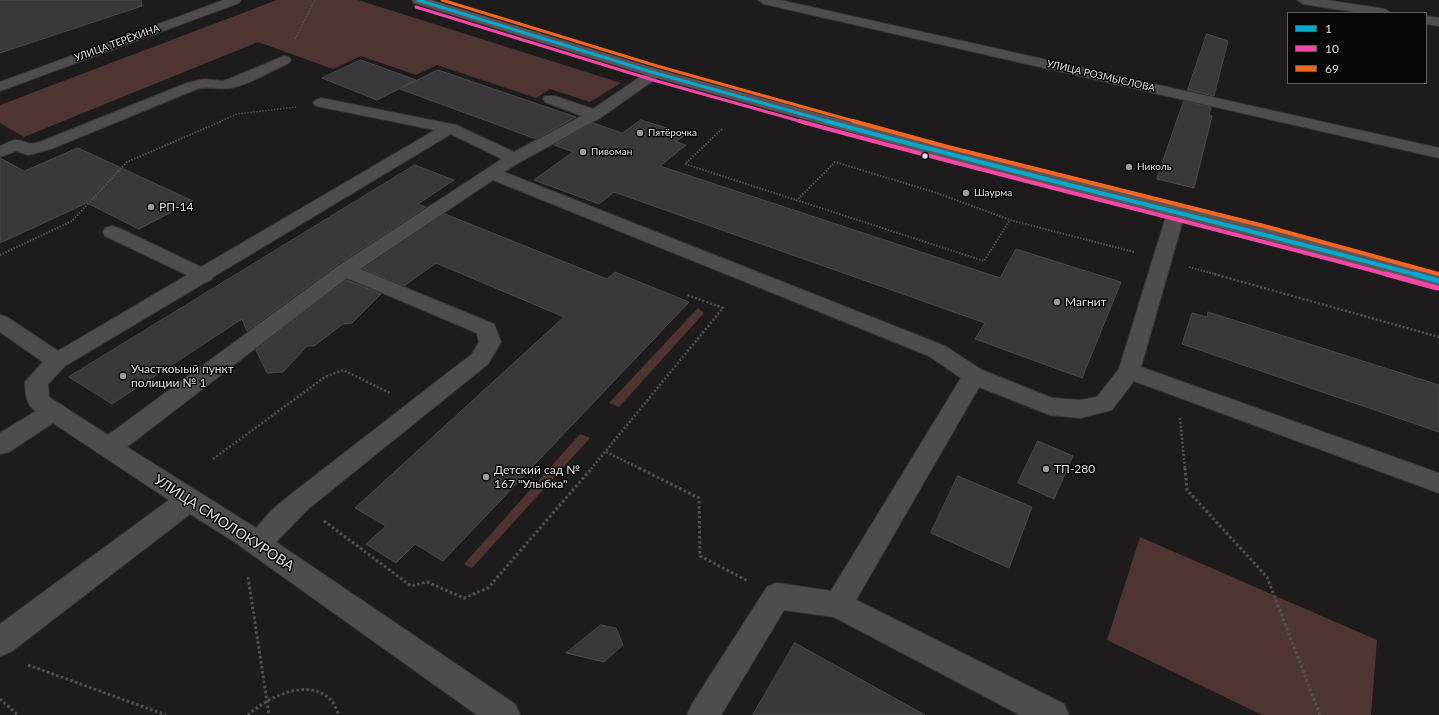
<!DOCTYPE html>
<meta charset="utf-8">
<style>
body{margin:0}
#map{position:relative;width:1439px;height:715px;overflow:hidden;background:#1d1b1c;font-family:Lato,sans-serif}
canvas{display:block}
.legend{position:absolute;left:1287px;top:12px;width:140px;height:72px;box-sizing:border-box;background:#070607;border:1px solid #5f5c5e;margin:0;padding:5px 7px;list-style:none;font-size:12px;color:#e2dee1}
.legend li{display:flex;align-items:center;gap:8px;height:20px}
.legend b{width:20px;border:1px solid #5f5c5e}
</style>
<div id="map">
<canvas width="1439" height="715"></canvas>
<ul class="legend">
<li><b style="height:5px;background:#00a9ce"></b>1</li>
<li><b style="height:5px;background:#f346a5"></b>10</li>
<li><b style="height:5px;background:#f26522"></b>69</li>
</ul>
</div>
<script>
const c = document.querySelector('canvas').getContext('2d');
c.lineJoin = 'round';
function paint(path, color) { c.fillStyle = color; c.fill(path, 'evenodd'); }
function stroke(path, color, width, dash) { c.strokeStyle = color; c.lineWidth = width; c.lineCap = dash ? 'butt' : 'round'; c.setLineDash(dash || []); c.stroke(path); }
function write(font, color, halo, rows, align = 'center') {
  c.font = font + ' Lato,sans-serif'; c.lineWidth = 3; c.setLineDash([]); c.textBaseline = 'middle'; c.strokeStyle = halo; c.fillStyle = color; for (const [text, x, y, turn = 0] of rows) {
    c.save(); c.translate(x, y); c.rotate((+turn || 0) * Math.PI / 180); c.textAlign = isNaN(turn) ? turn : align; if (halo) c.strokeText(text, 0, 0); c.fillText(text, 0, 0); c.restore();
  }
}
const green = new Path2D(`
 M277,0H358L621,83L590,102L550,89L536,98L437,65L416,75L361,56L333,69L258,42L24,137L0,123V105Z
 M698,308L704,313L619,407L609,403Z
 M580,434L590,438L472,568L464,564Z
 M1140,537L1377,640L1371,715H1262L1107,640Z`);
const building = new Path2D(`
 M0,0H141L142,6L0,53Z
 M1207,34L1228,41L1214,96L1188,90Z
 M361,60L375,65L416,80L377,100L322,78Z
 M438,70L576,117L536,139L400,89Z
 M1184,101L1211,107L1209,115L1212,116L1194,188L1157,179Z
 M641,120L686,134L676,142L686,145L660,166L1000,278L1016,249L1121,282L1082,378L975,339L985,323L614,192L599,204L534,180L573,152L554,145L593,123L622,133Z
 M78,148L193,201L139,229L87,203L0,243V158L24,171Z
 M415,165L454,180L418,204L426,207L337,265L247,331L242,319L112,404L69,377Z
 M445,214L607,279L615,272L689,302L443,561L415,544L396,563L366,544L386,526L355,508L564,317L436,263L404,286L363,269Z
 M347,280L381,294L352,323L343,324L314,346H307L283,372L267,373L256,350Z
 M1208,312L1439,385V432L1182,344L1192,313L1207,317Z
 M1038,441L1073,456L1054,499L1018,483Z
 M958,476L1032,507L1009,568L931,533Z
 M601,625L616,628L623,645L604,662L566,653Z
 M795,643L871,685L925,715H753Z`);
const pathFar3 = new Path2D(`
 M295,39L315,0
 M219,122L237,114L296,107`);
const pathFar2 = new Path2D(`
 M722,129L685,164L984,261L1010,220
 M796,201L835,162L937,193L1010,220L1134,252
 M0,255L72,221L127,162L222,121
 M1189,267L1218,275`);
const pathFar1 = new Path2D(`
 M1214,274L1439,337
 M1180,418L1185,469
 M606,452L641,469
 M213,459L325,377L343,370L390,393
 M591,469L723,308L687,295`);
const path = new Path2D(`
 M639,468L699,498L700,556L748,581
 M1185,468L1187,490L1267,577L1320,715
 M324,521L411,586L427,582L464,598L488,588L592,468
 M248,577L269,715
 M28,665L166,715
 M0,699L18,715
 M248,715C268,697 309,676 332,701C335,705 337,711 339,715`);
const minor = new Path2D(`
 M224,0H241L239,3L0,91V82Z
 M758,0H780L1439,148V158L764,4Z
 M1297,0H1326L1385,9L1391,13H1361L1303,4Z
 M1426,16L1439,18V26L1426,24Z
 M284,56L289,57L291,60L289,63C271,71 251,84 231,88C220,90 209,86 197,89L51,149L28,155L16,151L0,157V146C5,144 11,140 16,140C28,141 25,146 40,142L187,83L204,79L222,81L229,79Z
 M655,69L660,70L662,73L660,76L600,118L520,162L504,172L945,346L982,370L1052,398L1080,400L1097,397L1119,369L1167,213L1170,209L1176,208L1182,209L1185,213L1141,367L1439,473V493L1134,381L1112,410L1080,418L1050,415L979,387L856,600L1064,704L1069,715H1020L834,617L784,610L721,715H687L692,704L767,587L777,583L831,591L961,378L929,356L493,180L360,269L494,324L501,342L488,364L308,509L276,542L515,704L520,715H477L233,541L190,514L11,652L0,656V624L169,500L53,423L9,452L0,454V433L36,411C25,404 26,394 25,382L43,362L0,332V315L7,317L58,351L187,275L105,236L103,232L105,228L112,226L119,228L201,267L435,130L316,106L313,103L316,100L321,98L456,125L514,152L582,116L545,102L543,99L545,96H555L593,109L650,70ZM451,134L502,159L338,266L108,435L49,397L48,384L65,366L206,282L211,280L213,277ZM347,278L477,333L479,342L472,354L290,495L272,510L256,528L127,447Z`);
const major = new Path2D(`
 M412,0H431L660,70L952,150L1269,229L1439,275V287L1255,237L940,157L650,76L414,3Z`);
const bus1Far2 = new Path2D(`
 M418,0L655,73L830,122`);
const bus1Far1 = new Path2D(`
 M826,121C1022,175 1221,222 1417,275`);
const bus1 = new Path2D(`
 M1414,274L1439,281`);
const bus2Far2 = new Path2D(`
 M416,7L653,80L803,122`);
const bus2Far1 = new Path2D(`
 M799,121C995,175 1193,222 1389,275`);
const bus2 = new Path2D(`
 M1386,274L1437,288`);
const bus3Far1 = new Path2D(`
 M442,0L657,66L857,122`);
const bus3 = new Path2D(`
 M853,121L948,147L1264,226L1439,274`);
const markers = [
 [640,133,4,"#9d9a9c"],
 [583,152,4,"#9d9a9c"],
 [925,156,3.5,"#e2dee1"],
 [1129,167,4,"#9d9a9c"],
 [966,193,4,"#9d9a9c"],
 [151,207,4,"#9d9a9c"],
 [1057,302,4,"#9d9a9c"],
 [123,376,4,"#9d9a9c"],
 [1046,469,4,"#9d9a9c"],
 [486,477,4,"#9d9a9c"]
];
const farStreetnames = [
 ["УЛИЦА ТЕРЁХИНА",117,43,-20],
 ["УЛИЦА РОЗМЫСЛОВА",1101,76,13]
];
const farPoinames = [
 ["Пятёрочка",648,133],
 ["Пивоман",591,152],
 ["Николь",1137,167],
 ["Шаурма",974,193]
];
const poiNames = [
 ["РП-14",159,207],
 ["Магнит",1065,302],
 ["Участкоыый пункт",131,369],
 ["полиции № 1",131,383],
 ["ТП-280",1054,469],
 ["Детский сад №",494,470],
 ["167 \"Улыбка\"",494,484]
];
const nearStreetnames = [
 ["УЛИЦА СМОЛОКУРОВА",224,523,33]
];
paint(green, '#4f3532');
paint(building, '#3a383a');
stroke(building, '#4b4a4b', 1);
stroke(minor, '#373436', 2);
stroke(major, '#373436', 2);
stroke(pathFar3, '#535253', 1.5, [1.5, 1.5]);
stroke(pathFar2, '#535253', 2, [1.5, 1.5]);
stroke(pathFar1, '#535253', 2.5, [2, 2]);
stroke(path, '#535253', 3, [2.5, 2.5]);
paint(minor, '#4e4c4d');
paint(major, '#5d5458');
stroke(bus1Far2, '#00a9ce', 3);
stroke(bus1Far1, '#00a9ce', 4);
stroke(bus1, '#00a9ce', 5);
stroke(bus2Far2, '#f346a5', 3);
stroke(bus2Far1, '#f346a5', 4);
stroke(bus2, '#f346a5', 5);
stroke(bus3Far1, '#f26522', 3);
stroke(bus3, '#f26522', 4);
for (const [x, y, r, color] of markers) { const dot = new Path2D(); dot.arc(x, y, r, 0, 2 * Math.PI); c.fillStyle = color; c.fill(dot); stroke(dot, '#070607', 1.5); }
write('10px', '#e2dee1', '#070607', farStreetnames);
write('10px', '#e2dee1', '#070607', farPoinames, 'left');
write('12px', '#e2dee1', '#070607', poiNames, 'left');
write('14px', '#e2dee1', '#070607', nearStreetnames);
</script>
